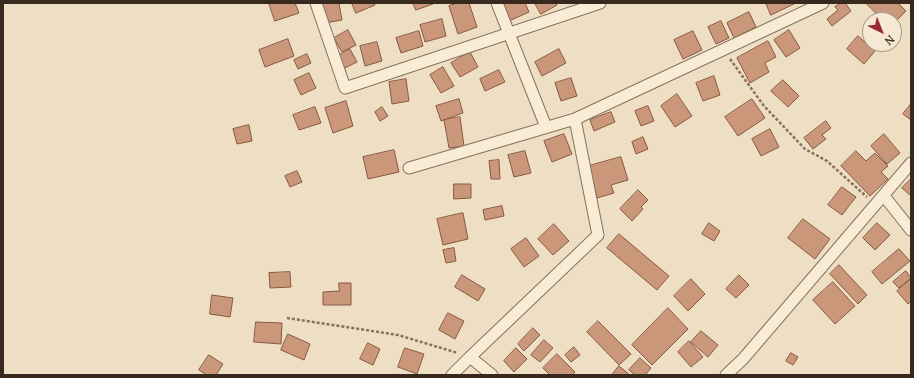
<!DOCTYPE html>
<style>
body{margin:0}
#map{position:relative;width:914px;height:378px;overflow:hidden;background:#eedfc4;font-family:"Noto Serif",serif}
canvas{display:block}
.frame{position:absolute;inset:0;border:4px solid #38291e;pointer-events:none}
.north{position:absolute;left:862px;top:12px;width:40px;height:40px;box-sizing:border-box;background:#f5e9d4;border:1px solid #a99c8b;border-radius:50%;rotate:137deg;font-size:11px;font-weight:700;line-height:16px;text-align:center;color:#38291e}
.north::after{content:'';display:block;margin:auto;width:14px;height:18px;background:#962b33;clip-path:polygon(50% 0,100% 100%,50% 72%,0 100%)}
</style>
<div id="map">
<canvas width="914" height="378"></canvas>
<div class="frame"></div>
<div class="north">N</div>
</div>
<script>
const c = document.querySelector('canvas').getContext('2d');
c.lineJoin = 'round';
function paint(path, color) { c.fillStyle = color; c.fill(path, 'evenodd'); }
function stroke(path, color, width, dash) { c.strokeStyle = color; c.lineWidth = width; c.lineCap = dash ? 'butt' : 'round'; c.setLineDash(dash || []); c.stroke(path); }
const building = new Path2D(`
 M269,3H295L299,13L275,21Z
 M322,3H339L342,20L325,23Z
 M352,3H374L375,5L356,13Z
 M413,3H432L433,4L416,10Z
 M458,3H469L477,27L458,34L449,6Z
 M505,3H525L529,12L509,21L502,5Z
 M535,3H555L557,5L541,14Z
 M766,3H796L771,15Z
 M841,3H845L851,11L832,26L827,19L838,10L835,7Z
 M866,3H898L906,11L894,23V20H883Z
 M749,12L756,27L734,38L727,23Z
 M442,19L446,36L425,42L420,25Z
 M721,21L729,38L716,44L708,27Z
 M348,30L356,45L342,52L334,38Z
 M789,30L800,48L786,57L774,40Z
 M419,31L423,46L401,53L396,38Z
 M693,31L702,50L683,59L674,40Z
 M858,36L875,51L864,64L847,49Z
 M288,39L294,56L265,67L259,50Z
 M768,41L776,57L765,63L769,72L750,83L737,58Z
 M377,42L382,61L365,66L360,46Z
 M350,49L357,62L343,69L336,57Z
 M559,49L566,63L542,76L535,62Z
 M470,52L478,67L460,77L451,63Z
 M307,54L311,63L298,69L294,60Z
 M443,67L454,86L441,93L430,75Z
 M499,70L505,82L485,91L480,79Z
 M309,73L316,88L301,95L294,80Z
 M714,76L720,95L703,101L696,83Z
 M571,78L577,96L561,101L555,83Z
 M406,79L409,101L392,104L389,82Z
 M783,80L799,96L788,107L771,91Z
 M677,94L692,116L675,127L661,106Z
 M459,99L463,113L441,121L436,106Z
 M752,99L765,118L738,136L725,117Z
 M346,101L353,126L333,133L325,108Z
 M911,104V120L903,114Z
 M648,106L654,121L641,126L635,111Z
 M315,107L321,123L299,130L293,115Z
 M382,107L388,116L380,121L375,112Z
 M611,112L615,122L594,131L590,120Z
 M460,117L464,146L449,148L444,120Z
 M826,121L831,128L822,135L826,139L813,149L804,138Z
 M249,125L252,141L237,144L233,129Z
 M770,129L779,147L761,156L752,139Z
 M564,134L572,154L552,162L544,141Z
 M884,134L900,153L887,164L871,146Z
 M643,137L648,149L636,154L632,142Z
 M394,150L399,172L368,179L363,157Z
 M525,151L531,173L514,177L508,155Z
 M856,151L866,161L875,153L888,166L881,172L888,179L870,196L841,166Z
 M621,157L628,180L611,185L614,193L597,198L589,166Z
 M499,160L500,179H491L489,161Z
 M297,171L302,182L290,187L285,176Z
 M911,179V196L902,188Z
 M454,184H471V198L454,199Z
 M842,187L856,197L842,215L828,205Z
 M638,190L648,200L641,207L643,209L632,221L620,209Z
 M502,206L504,216L485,220L483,210Z
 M463,213L468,239L443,245L437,219Z
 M803,219L830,239L815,259L788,238Z
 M709,223L720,231L714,241L702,234Z
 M877,223L890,235L875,250L863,238Z
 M554,224L569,241L553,255L538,239Z
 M619,234L669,276L657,290L607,248Z
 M526,238L539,256L524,267L511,249Z
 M454,248L456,261L446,263L443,250Z
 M899,249L910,261L882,284L872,272Z
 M839,265L867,295L858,304L830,274Z
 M906,271L911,278L899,288L893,282Z
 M290,272L291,287L270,288L269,273Z
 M462,275L485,289L478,301L455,287Z
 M739,275L749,285L736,298L726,289Z
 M691,279L705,294L688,311L674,296Z
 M911,279V301L908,304L897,291Z
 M833,282L855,306L835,324L813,300Z
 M339,283H351V305H323V292L339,291Z
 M212,295L233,298L230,317L210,314Z
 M668,308L688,329L652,365L632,345Z
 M448,313L464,321L455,339L439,330Z
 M598,321L631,354L619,365L587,332Z
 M256,322L282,323L281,344L254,342Z
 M533,328L540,335L524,351L518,344Z
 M701,331L718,345L708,357L691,342Z
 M288,334L310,344L304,360L281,350Z
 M544,340L553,348L540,362L531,355Z
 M689,341L703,357L691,367L678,352Z
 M368,343L380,349L373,365L360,359Z
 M574,347L580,355L571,362L565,355Z
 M405,348L424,354L417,374L398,367Z
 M516,348L527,359L514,372L504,361Z
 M791,353L798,357L793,365L786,361Z
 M557,354L575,372L572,375H550L543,368Z
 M209,355L223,364L216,375H207L199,370Z
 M640,358L651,368L645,375H635L629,370Z
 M619,366L630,375H612Z`);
const path = new Path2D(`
 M730,59L764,106L805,149L827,161L867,197
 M287,318L398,335L458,353`);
const minor = new Path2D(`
 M316,3L345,88L600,3
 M497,3L546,127
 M409,168L575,119
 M884,196L911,230
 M470,357L598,235L575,119L823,3
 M452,375L470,357L492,375
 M726,375L743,359L911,163`);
paint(building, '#cb977a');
stroke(building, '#875841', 1);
stroke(minor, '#88705b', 13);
stroke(path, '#88705b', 2.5, [3, 2]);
stroke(minor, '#f8ecd7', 11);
</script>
